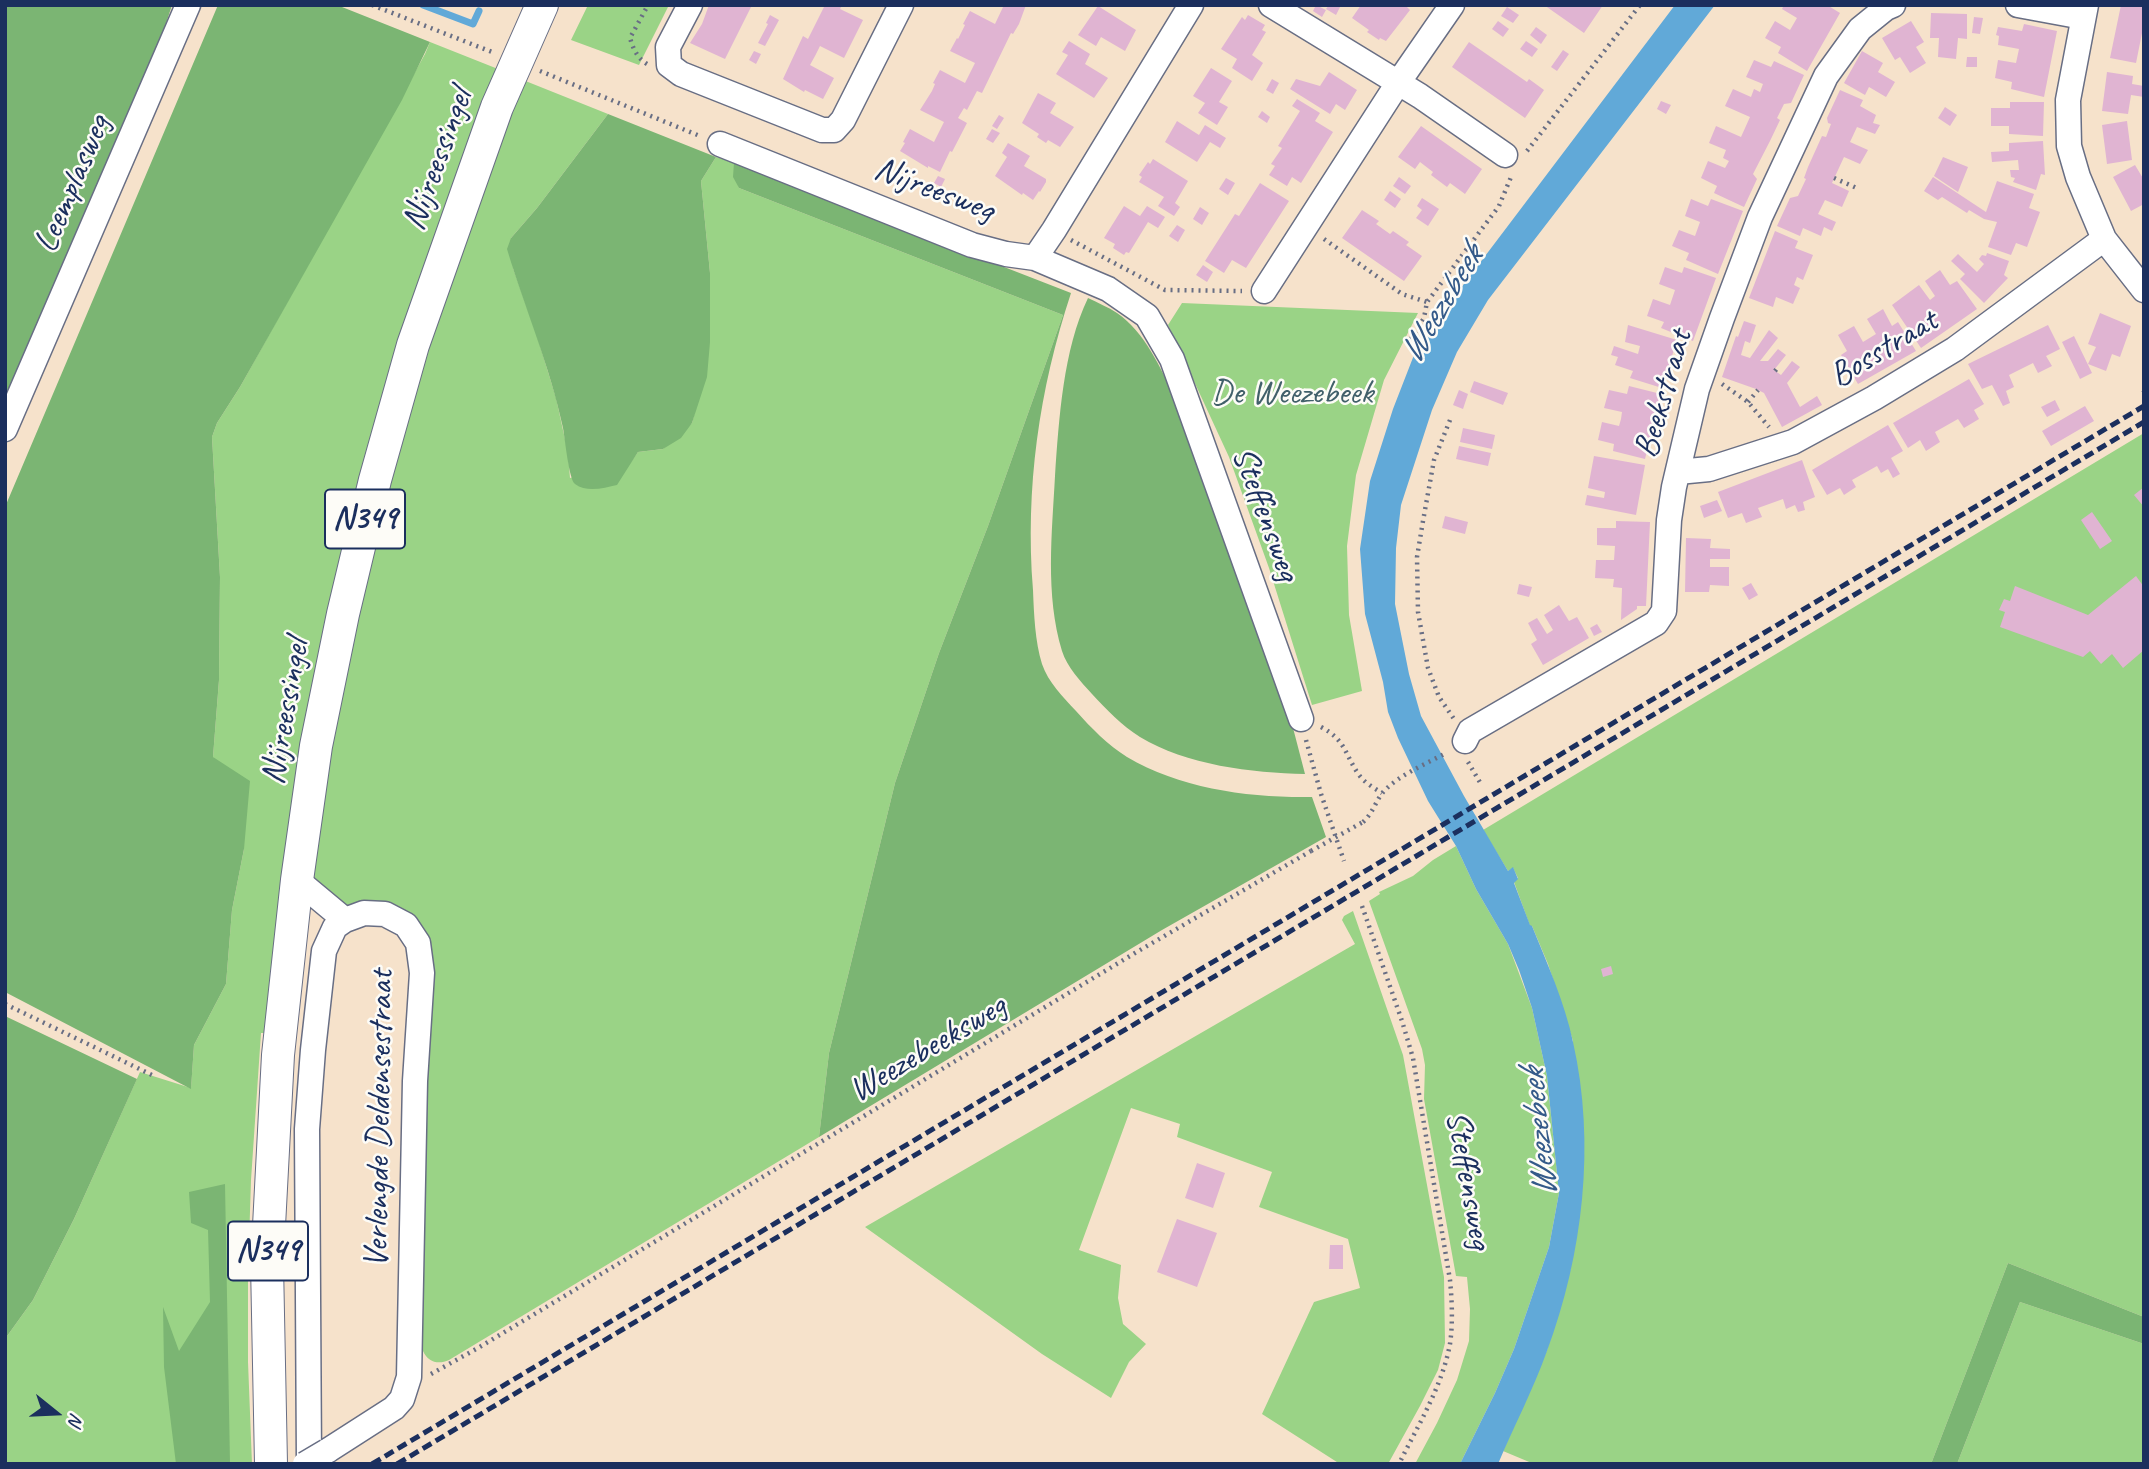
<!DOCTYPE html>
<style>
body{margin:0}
#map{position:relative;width:2149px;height:1469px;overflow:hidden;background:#f6e2cb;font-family:Caveat,sans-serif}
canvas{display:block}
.frame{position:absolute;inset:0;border:7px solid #1b2f5e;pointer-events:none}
.north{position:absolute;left:21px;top:1378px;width:70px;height:70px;-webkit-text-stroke:5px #fdfcf7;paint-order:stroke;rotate:108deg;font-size:19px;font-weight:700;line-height:28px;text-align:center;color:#1b2f5e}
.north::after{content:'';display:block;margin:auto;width:24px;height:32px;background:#1b2f5e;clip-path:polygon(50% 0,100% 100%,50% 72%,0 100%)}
</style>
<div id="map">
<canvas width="2149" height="1469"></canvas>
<div class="frame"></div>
<div class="north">N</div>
</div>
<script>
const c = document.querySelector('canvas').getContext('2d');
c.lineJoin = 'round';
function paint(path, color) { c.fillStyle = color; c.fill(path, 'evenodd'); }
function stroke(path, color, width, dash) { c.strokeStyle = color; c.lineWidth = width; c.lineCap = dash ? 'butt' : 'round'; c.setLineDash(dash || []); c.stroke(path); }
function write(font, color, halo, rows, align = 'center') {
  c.font = font + ' Caveat,sans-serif'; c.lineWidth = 5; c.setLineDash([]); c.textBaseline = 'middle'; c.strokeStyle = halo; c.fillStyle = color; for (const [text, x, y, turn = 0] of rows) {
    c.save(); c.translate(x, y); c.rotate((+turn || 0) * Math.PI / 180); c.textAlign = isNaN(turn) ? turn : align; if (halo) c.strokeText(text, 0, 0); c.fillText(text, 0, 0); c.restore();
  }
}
const green = new Path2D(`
 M588,5H669L639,65L571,40Z
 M430,42L498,69L282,879L271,968L266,1033H261L251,1180L248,1274V1362L252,1464H5V1339L33,1300L74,1219L140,1072L191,1088L194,1045L226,984L232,910L244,849L213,757L219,680L220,577L212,437L217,423L240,387L425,54Z
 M523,80L608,114L537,208L511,238L513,268L537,336L556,398L568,453L570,478L631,462L638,452L663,449L692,423L698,400L710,273L701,181L716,157L734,162L739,188L1063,315L988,526L939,653L895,783L829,1053L819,1137L449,1360C438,1365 428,1362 423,1351V1128L433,971C433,917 389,885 339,911L315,881L312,870L331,747L358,614L389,482L426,348Z
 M1182,303L1418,313L1384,380L1356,475L1347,546L1349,615L1362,691L1312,705L1269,568L1229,457L1168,325Z
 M2144,433V1317L2008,1263L1931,1464H1534L1503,1451L1547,1350L1571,1267L1573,1041L1548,964L1532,926H1530L1514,882L1518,878L1513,868L1508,871L1483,830Z
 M1456,846L1476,889L1508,944L1532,1008L1547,1076L1559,1193L1549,1247L1514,1349L1495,1393L1460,1464H1415L1437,1423L1457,1380L1469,1341L1470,1309L1467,1277L1456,1276L1424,1099L1425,1065L1422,1049L1369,901L1380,894L1379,892L1413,876L1433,860Z
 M1353,911L1403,1055L1444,1277L1445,1343L1438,1370L1420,1406L1388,1464H1340L1262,1414L1314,1302L1360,1288L1348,1239L1259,1207L1272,1172L1177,1137L1180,1124L1131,1108L1079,1250L1121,1265L1118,1298L1123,1324L1146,1344L1129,1362L1111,1398L1042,1354L865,1227L1355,944L1342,920L1344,916Z
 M2020,1302L2144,1344V1464H1957Z`);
const forest = new Path2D(`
 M5,5H172L136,116L5,406Z
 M218,5H337L430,42L402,100L240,387L217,423L212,437L220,577L219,680L213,757L250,781L244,849L232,910L226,984L194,1045L191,1089L5,992V507Z
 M608,114L716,157L701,181L710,273V342L707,377L692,423L681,438L663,449L638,452L617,485C604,488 587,493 575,484C569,480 565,439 563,428C550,366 525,309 507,249L511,238L537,208Z
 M734,162L1071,293C1039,390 1025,488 1033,590C1034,615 1035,641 1042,664C1048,682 1063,697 1076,711C1091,728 1108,745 1127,757C1181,789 1250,798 1312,797L1326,837L1162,930L819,1137L829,1053L895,783L939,653L988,526L1063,315L739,188L733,177Z
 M1088,298C1098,303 1108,307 1117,313C1145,332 1161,369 1175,398L1286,701L1305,774C1252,773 1186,765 1140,737C1122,726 1106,709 1092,694C1081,682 1067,667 1062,651C1045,594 1052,533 1055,476C1059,419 1063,350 1088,298Z
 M5,1016L137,1079L74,1219L33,1300L5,1339Z
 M225,1184L230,1464H176L164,1367L163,1307L179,1351L210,1302L208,1230L191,1223L189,1192Z
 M2008,1263L2144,1317V1344L2020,1302L1957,1464H1931Z`);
const water = new Path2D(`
 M1675,5H1715L1488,300L1457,352L1432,410L1401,505L1396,548L1395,604L1409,674L1421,716L1464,796L1508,871L1513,867L1518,879L1514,883L1530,925L1532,926C1547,963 1565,1003 1573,1042C1596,1144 1583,1254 1547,1351C1533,1390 1514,1426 1498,1464H1460L1495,1393L1514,1349L1549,1247L1559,1193L1547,1076L1532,1008L1519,970L1508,944L1476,889L1456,846L1428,801L1398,738L1388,712L1383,682L1365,614L1360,549L1370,481L1393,409L1414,355L1445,309Z`);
const stream = new Path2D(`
 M423,5L473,24L479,11`);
const building = new Path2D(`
 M709,5H752L725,59L690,43L702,24Z
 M825,5H842L840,9L863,20L844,58L820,46L815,56L810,65L834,78L823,99L805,90L804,92L783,79L803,36L808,39Z
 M1004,5H1026L1019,24L1013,34L1011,33L982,93L977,91L967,110L964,108L958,118L967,123L952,152L950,151L940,172L928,166V168L900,151L905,143L903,142L910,129L934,142L944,122L920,110L932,91L935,84L933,83L940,70L965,83L975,63L950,51L957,38L958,39L965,25L963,24L970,11L995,24Z
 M1316,5L1326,10L1322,17L1313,11Z
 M1329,5H1341L1336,15L1326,9Z
 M1361,5H1405L1410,10L1386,41L1380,38L1379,40L1367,32L1369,30L1352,18Z
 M1544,5H1603L1584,33Z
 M1784,5H1827L1840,13L1807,71L1778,53L1781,47L1765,38L1775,21L1790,30L1797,18L1782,9Z
 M2121,5H2144V23L2136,63L2110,58Z
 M1098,6L1136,30L1125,51L1101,37L1096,46L1078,35Z
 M1507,7L1519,15L1513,23L1501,16Z
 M1931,13L1967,14V39L1958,38L1956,59L1938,57L1939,38H1930Z
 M770,15L779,20L765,46L758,43L768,24L766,23Z
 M1248,15L1265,25L1262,30L1266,32L1252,55L1263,63L1252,81L1232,68L1237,59L1221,49L1242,17L1245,20Z
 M1974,17L1983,18L1980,34L1972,33Z
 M1498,21L1509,29L1503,37L1492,29Z
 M1911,21L1924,42L1916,47L1926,63L1910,73L1900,57L1895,60L1882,38Z
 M2024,24L2057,31L2044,97L2011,89L2012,82L1995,78L1998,60L2016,63L2019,49L1998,45L1999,36L1996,35L1998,27L2022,31Z
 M1536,27L1547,35L1541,44L1530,35Z
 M1069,41L1090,54L1085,64L1108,78L1094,98L1056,74L1068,55L1062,52Z
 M1526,41L1538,49L1532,57L1520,49Z
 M1469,42L1527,82L1529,79L1544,90L1525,118L1452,67Z
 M1563,50L1569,54L1557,71L1551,67Z
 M754,51L761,54L756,64L749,60Z
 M1862,51L1883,63L1878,72L1895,82L1886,97L1869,87L1865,95L1844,83Z
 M1967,57H1977V67H1966Z
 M1754,60L1771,67L1774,61L1804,75L1791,103L1784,104L1777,118L1780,120L1770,141L1753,174L1757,179L1744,207L1714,193L1717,186L1701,178L1708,161L1725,168L1729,161L1723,158L1726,150L1709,143L1716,126L1741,137L1750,117L1725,106L1733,89L1751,97L1754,89L1760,92L1763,84L1746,77Z
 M1211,68L1232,81L1219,102L1228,107L1217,125L1198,113L1205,103L1193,96Z
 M1329,72L1357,90L1345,110L1336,104L1330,114L1290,89L1296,79L1320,86Z
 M2107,72L2133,76L2132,84L2144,86V97L2131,95L2128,114L2102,111Z
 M1272,79L1279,83L1273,94L1266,90Z
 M1840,90L1863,100L1860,106L1876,115L1873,123L1880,125L1875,134L1857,127L1850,142L1868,150L1860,164L1844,157L1832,183L1849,191L1842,207L1825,200L1818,214L1836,222L1832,231L1824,227L1821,236L1803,228L1800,236L1777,226L1790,198L1798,196L1806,179L1804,178L1808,167L1822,136L1826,137L1831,124L1828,123L1827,118Z
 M1038,93L1056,103L1050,113L1074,127L1060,147L1048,140L1046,143L1037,137L1039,134L1022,123Z
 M1297,99L1320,113L1315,121L1333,132L1301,183L1292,177L1287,186L1269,175L1275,166L1271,164L1282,148L1278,146L1300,111L1292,106Z
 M1661,101L1671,105L1666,114L1657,109Z
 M2010,102H2044L2043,136L2009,134V126H1991V108H2010Z
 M1945,107L1957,115L1950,126L1938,118Z
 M1262,111L1270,117L1267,123L1258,117Z
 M999,115L1004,118L997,129L992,126Z
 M1177,121L1199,135L1205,125L1226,138L1220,148L1210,142L1197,162L1165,142Z
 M2127,121L2132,160L2107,164L2102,125Z
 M1421,126L1482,169L1465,194L1450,183L1447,187L1431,175L1433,172L1420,162L1415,169L1398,157Z
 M992,129L1000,133L993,143L986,139Z
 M2043,141L2045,175L2041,174L2036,190L2013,182L2015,178L2011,177L2010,170H2019L2018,160L1992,162L1991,152L2009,151V143Z
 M1008,143L1030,156L1024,166L1046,179V182L1040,192L1039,191L1033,200L1023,193L1022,195L995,176L1007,157L1002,153Z
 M1943,157L1968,167L1958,192L1934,176Z
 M1153,159L1188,181L1175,203L1180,207L1174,216L1158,206L1164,197L1139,182L1142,177L1139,175L1148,162L1150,164Z
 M2135,165L2144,180V204L2131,211L2113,177Z
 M938,176L945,179L941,187L934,183Z
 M1399,177L1411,186L1405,194L1393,186Z
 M1933,177L1986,212L1997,181L2034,194L2029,208L2040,212L2027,247L2016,243L2011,255L1988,247L1997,222L1984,219L1969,210L1967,213L1942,197L1938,200L1924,191Z
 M1226,178L1235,183L1228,195L1219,189Z
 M1260,183L1289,201L1246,268L1232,260L1224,273L1205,261L1235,214L1239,216Z
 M1390,191L1401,199L1395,208L1384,200Z
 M1422,198L1439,209L1428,226L1416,218L1422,210L1417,206Z
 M1691,199L1708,206L1711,199L1743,211L1718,274L1686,260L1689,253L1672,246L1679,230L1695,236L1700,222L1685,216Z
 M1124,206L1140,216L1147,206L1165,217L1158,228L1148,222L1129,253L1126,252L1124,255L1113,248L1115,244L1104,238Z
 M1200,207L1209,213L1202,225L1193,219Z
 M1362,210L1379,221L1376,224L1390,234L1393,231L1409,242L1406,245L1422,256L1404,281L1342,238Z
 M1177,225L1185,230L1178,242L1169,236Z
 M1775,231L1798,241L1795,248L1813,255L1803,280L1797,277L1794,285L1800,288L1793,304L1776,297L1773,307L1749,298Z
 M1987,253L2009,261L2004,275L2008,278L1984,303L1960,279L1965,274L1951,261L1958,254L1977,272L1984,264L1979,259L1982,255L1986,256Z
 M1203,265L1213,272L1207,282L1196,275Z
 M1665,267L1682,273L1684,267L1716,278L1693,341L1661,328L1664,322L1647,316L1653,299L1670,305L1675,290L1659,284Z
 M1940,270L1950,285L1957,281L1977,309L1921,348L1892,305L1919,285L1930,300L1935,296L1925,281Z
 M1883,309L1892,326L1898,322L1916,351L1858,384L1841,355L1847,351L1838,335L1854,326L1863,342L1876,334L1867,319Z
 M2100,313L2131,326L2120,357L2112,354L2106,371L2088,364L2096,347L2088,344Z
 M1744,321L1756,325L1750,343L1745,341L1741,355L1750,358L1769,330L1778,338L1760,361H1768L1778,349L1786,355L1774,370L1781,375L1792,361L1800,367L1787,383L1800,407L1817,396L1822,405L1782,427L1764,393L1756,389L1722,377L1736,336L1738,337Z
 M1628,325L1677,340L1662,388L1630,378L1633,371L1615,365L1618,357L1611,355L1614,346L1638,354L1640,346L1625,342Z
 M2048,325L2060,349L2046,356L2052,366L2038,373L2033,363L2009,375L2014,387L2006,391L2010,403L2003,406L1992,385L1982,389L1968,364Z
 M2074,336L2092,373L2080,379L2062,342Z
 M1969,379L1984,404L1974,410L1979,419L1964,428L1958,419L1935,432L1940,442L1926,451L1920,440L1908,448L1893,423Z
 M1474,381L1508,393L1503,405L1470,392Z
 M1629,386L1661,394L1645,459L1613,451L1614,444L1598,440L1602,422L1619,426L1621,419L1622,412L1604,408L1609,390L1627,394Z
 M1459,390L1468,394L1463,409L1453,405Z
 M2055,400L2060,410L2047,417L2041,407Z
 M2085,406L2094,421L2051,446L2042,431Z
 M1888,425L1903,451L1891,458L1900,474L1893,478L1888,469L1881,473L1877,466L1852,480L1856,487L1844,495L1840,488L1827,495L1812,470Z
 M1463,428L1495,435L1492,449L1460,442Z
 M1459,446L1491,453L1488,466L1456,459Z
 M1594,456L1645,465L1636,515L1585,505L1587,495L1604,498L1605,492L1588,488Z
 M1802,460L1815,497L1803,502L1805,510L1798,512L1795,505L1786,509L1783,499L1758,508L1762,517L1746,523L1742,513L1728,518L1718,492Z
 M2144,487V507L2134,495Z
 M1717,500L1722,511L1704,518L1700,506Z
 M2092,512L2112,541L2100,549L2081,520Z
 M1445,516L1468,522L1465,534L1442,528Z
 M1616,521L1650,522L1646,606H1637V609L1621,620L1622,588L1613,587L1614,579L1595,578L1596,560H1614L1615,546L1597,545V528H1616Z
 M1686,538L1711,539L1710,548L1730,549V559H1710V567H1729V586L1710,585L1709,592H1685Z
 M2136,576L2144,587V650L2123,668L2112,654L2101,664L2090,651L2083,657L2000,627L2005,612L1999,610L2004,599L2010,601L2015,586L2088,615Z
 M1751,583L1758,595L1749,600L1742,588Z
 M1519,584L1532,587L1529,597L1517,594Z
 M1559,605L1569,621L1577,617L1589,638L1543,665L1531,644L1537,640L1528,623L1537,618L1547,634L1553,630L1544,615Z
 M1597,624L1602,632L1594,636L1590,628Z
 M1611,966L1613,974L1603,977L1601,969Z
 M1197,1163L1225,1173L1213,1208L1185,1198Z
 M1177,1219L1217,1233L1197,1287L1157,1272Z
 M1330,1245H1343V1269H1329Z`);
const path = new Path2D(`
 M372,5L492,52
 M647,64C637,58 633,48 630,38L648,5
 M540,71L700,136
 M1527,151L1640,5
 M1834,178L1859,189
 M1324,239L1402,294L1427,302
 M1071,240L1165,290L1242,291
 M1411,339L1424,318L1427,302L1499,206L1511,177
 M1775,371L1779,366
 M1722,384L1748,402L1769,427
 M2143,393L2144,392
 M1748,402L1758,390
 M1450,420L1434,460L1423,521L1417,557L1418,612L1428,668L1439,697L1454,719
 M1321,727C1346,740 1345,755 1359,775C1365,783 1374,788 1382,793
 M1306,740L1321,794L1344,861
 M1468,762L1481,784
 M1363,822C1374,812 1376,799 1385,790C1401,774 1426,764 1446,753
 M1362,906L1402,1021L1413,1058L1450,1280C1452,1301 1453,1323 1450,1344C1442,1387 1418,1425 1399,1464
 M5,1004L154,1076
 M431,1374L478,1348L1135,953L1311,851`);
const minor = new Path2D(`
 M690,5L668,47L669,65L681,74L822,130H834L843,120L901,5
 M1271,5L1420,96L1505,155
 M2018,5L2083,17
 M2086,5L2068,100L2069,146L2078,177L2104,239L2144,290
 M720,144L972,245L1006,254L1035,258L1108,289L1147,316L1172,359L1301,719
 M1035,258L1054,230L1191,5
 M1264,291L1398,83L1452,5
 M5,429L188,5
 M1678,472L1709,469L1793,442L1874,398L1955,349L2104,239
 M1465,741L1470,731L1656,623L1664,611L1669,520L1674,487L1697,389L1722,318L1760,217L1826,76L1860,29L1886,8L1893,5
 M297,880L345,920
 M309,1464L307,1129L313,1050L324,951L335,927L345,920L364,913L385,914L406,925L418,943L422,973L415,1081L409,1377L402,1399L394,1408L327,1451`);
const major = new Path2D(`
 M271,1464L267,1264L278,1055L297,880L316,746L343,614L375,480L413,345L497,107L542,5`);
const rail = new Path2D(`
 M372,1464L2144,406
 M397,1464L2144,422`);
const pathBridge = new Path2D(`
 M1311,851L1363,822`);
const minorBridge = new Path2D(`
 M305,1464L327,1451`);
const shields = [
 [365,519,80],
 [268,1251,80]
];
const shieldNames = [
 ["N349",365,519],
 ["N349",268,1251]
];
const streetNames = [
 ["Nijreessingel",438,160,-70],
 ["Leemplasweg",73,184,-67],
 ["Nijreesweg",934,190,21],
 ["Bosstraat",1884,349,-31],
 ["Beekstraat",1664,394,-74],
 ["Steffensweg",1265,514,70],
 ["Nijreessingel",286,712,-80],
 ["Weezebeeksweg",928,1049,-31],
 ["Verlengde Deldensestraat",380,1119,-89],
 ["Steffensweg",1468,1180,80]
];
const parkNames = [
 ["De Weezebeek",1292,394]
];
const waterNames = [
 ["Weezebeek",1442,305,-59],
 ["Weezebeek",1540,1133,-96]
];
paint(green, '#9ad386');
paint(forest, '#7bb573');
paint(water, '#61a9d8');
stroke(stream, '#61a9d8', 7);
paint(building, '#e0b4d2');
stroke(minor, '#686e84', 27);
stroke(major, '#686e84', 34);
stroke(path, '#686e84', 4.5, [2, 5]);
stroke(minor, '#fff', 24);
stroke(major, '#fff', 32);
stroke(rail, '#1b2f5e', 5, [10, 5]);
stroke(minorBridge, '#686e84', 27, []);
stroke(pathBridge, '#686e84', 4.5, [2, 5]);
stroke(minorBridge, '#fff', 24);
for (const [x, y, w] of shields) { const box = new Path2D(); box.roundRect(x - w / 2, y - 29.5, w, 59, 5); c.fillStyle = '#fdfcf7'; c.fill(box); stroke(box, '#1b2f5e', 2); }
write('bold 33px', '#1b2f5e', null, shieldNames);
write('35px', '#1b2f5e', '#fdfcf7', streetNames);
write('35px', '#41606a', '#fdfcf7', parkNames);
write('italic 37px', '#345a89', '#fdfcf7', waterNames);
</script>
